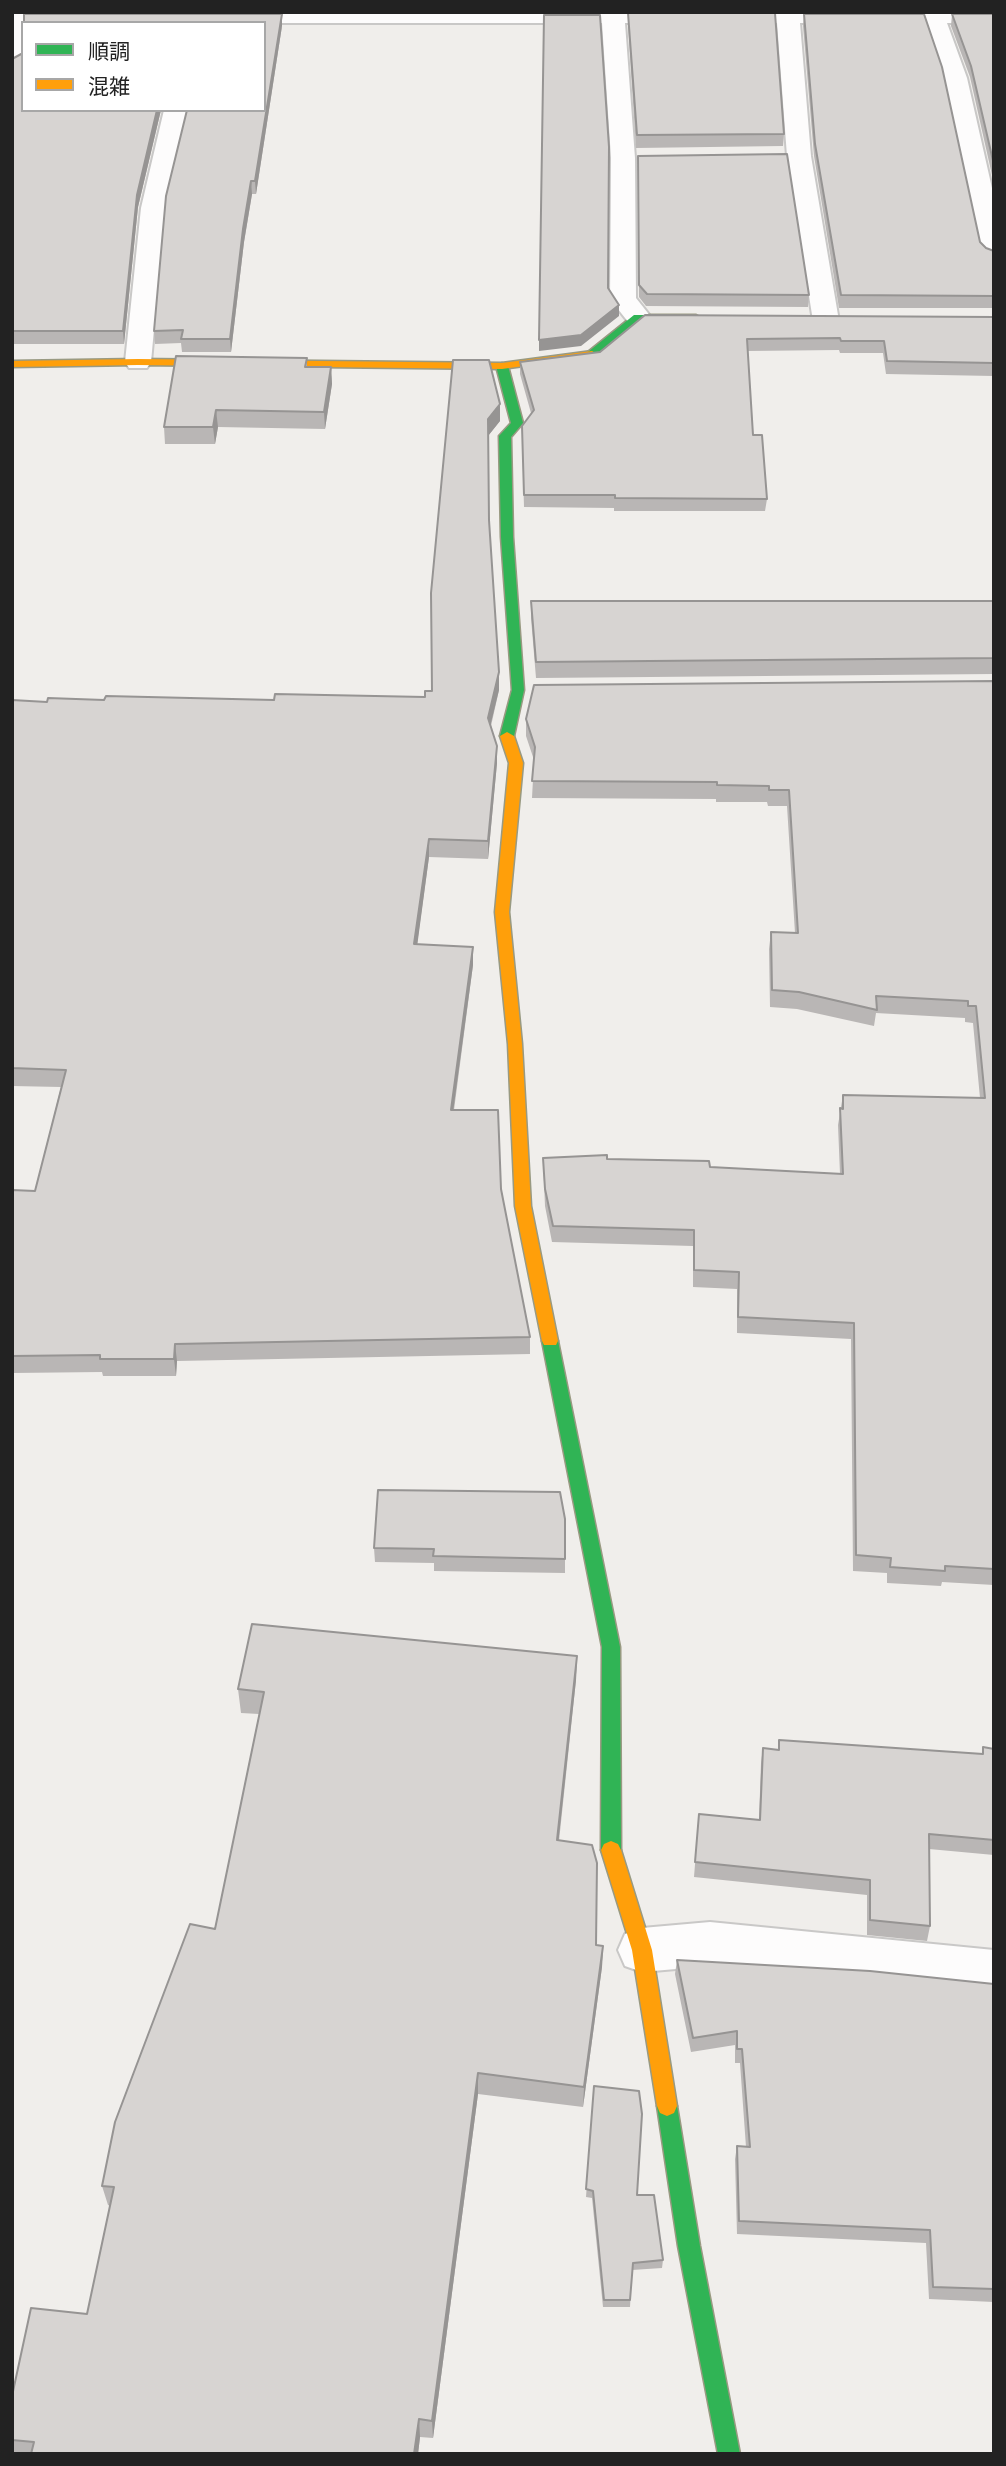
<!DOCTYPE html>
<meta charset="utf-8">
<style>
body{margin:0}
#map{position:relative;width:1006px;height:2466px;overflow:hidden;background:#f0eeeb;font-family:"Open Sans","Noto Sans JP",sans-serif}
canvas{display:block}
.frame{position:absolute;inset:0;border:14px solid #222;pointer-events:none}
.legend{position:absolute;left:21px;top:21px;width:245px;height:91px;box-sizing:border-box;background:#fff;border:2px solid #a7a7a7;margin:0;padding:9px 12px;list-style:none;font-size:21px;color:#222}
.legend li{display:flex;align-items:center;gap:14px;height:35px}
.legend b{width:35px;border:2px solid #a7a7a7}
</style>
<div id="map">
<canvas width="1006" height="2466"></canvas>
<div class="frame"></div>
<ul class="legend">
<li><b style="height:9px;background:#30b455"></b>順調</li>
<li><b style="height:9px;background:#ff9f0a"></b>混雑</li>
</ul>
</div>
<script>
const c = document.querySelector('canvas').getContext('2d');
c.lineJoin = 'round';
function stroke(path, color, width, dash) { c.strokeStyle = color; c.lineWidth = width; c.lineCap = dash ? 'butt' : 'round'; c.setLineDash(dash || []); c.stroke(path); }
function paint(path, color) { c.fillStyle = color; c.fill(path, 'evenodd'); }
const street = new Path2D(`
 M12,12H85L88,17L81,23H23V64L12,70Z
 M219,12H994V23H947L967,78L994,197V261L985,258L981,253L943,78L925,23H800L811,156L839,321L835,327H817L813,321L787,156L777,23H625L635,158L636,298L651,317L647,323H629L610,299L611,158L602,23H228L220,21L217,16Z
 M164,110H188L165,208L151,362L147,368H129L125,362L141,208Z
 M710,1922L994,1950V1996L710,1966L642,1972L625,1966L618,1950L625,1934L642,1928Z`);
const fast = new Path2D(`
 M634,315H696L701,318L696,321L641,320L596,356H588V352Z
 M502,363L508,366L523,423L511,437L513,537L524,690L514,736L507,740L500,736L512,690L501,537L499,436L511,423L496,366Z
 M550,1335L556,1337L558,1341L620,1647L621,1850L618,1856L611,1859L604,1856L601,1850L602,1647L542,1341L544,1337Z
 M667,2096L674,2099L677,2106L700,2246L740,2454H718L678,2246L657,2106L660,2099Z`);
const slow = new Path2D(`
 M592,351L597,354L596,356L502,369L138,365L12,367V361L138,359L502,363Z
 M507,732L514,736L523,763L509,912L522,1044L531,1206L558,1341L556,1345H544L542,1341L515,1206L508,1044L495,912L509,763L500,736Z
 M611,1841L618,1844L621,1850L652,1950L677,2106L674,2113L667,2116L660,2113L657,2106L632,1950L601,1850L604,1844Z`);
const wall = new Path2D(`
 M628,13L784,134L783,146L636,148L628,26Z
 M804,14L980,242L986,248L994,251V308H839L814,156L803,26Z
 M952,14H994V184L970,77L951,26Z
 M282,26L256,194H252L244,242L231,352H182L181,343L155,344L154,331Z
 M12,59L23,110H161L138,207L124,344H12Z
 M638,156L809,295L808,307L646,306L639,297Z
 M645,315L994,317V376L886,374L883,353H840L839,350L747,351L753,435L767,499L765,511H614V508L524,507L522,438L531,413L520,374V362L600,352Z
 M307,358V367H331L332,384L325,429L218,427L215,444H165L164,427Z
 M453,360L500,421L488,436L489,520L499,672V690L491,726L497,746V763L488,859L429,857L417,944L473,965L454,1110L501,1189L530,1337V1354L177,1361L176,1376H103L102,1372L12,1373V1190L35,1191L61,1087L12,1086V700L47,702L104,700H274L425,697L432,691Z
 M531,601H994V674L536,678L531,618Z
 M994,681V1585L942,1582L941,1586L887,1583V1573L853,1571L851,1339L737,1333V1289L693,1287V1246L552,1242L545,1206L543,1158L607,1159L710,1167L840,1174L838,1125L843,1095L980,1098L973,1023L965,1022V1018L876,1013L874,1026L797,1009L770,1007L769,949L771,932L795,933L787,806H768L767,802H716V799L532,798L534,760L526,736V719Z
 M378,1490L565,1559V1573L434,1571V1563L375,1562L374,1548Z
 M577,1656L576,1680L559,1841L596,1945L603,1946L602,1967L583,2107L478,2094L433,2438L420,2437L418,2454H12V2396L87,2314L110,2206L108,2205L102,2186L215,1929L259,1714L241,1713L238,1689Z
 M779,1740L982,1754L983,1747L994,1749V1855L929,1849L930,1926L927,1941L867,1935V1895L694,1877L699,1814L759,1820L761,1763L763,1748L778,1750Z
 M677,1960L994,1984V2302L929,2299L926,2243L737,2234L735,2159L737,2146L746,2147L740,2063H735V2045L691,2052L675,1974Z
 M594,2086L663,2260L662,2268L632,2270L630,2307H603L592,2198L586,2197Z`);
const shadedWall = new Path2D(`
 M282,14V26L256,194L255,181Z
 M157,110H161L138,207L124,344L123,331L137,195Z
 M251,181L252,194L244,242L231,352L230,339L243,229Z
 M619,305V316L581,346L539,351V340Z
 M331,367L332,384L325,429L324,412Z
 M500,404V421L488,436V419Z
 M216,410L218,427L215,444L213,427Z
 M499,672V690L488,735V718Z
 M497,746V763L488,859V841Z
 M429,839V857L415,962L414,944Z
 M473,947V965L451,1127V1110Z
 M175,1344L177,1361L176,1376L174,1359Z
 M577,1656L576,1680L556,1863L557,1840Z
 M603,1946L602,1967L583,2107L584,2087Z
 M478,2073V2094L433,2438L432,2421Z
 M419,2419L420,2437L418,2454H414Z`);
const building = new Path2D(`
 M628,13H775L784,134L637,135Z
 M24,14H282L255,181H251L243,229L230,339H181L183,330L154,331L166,196L187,110H264V23H24Z
 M804,14H924L942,67L980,242L986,248L994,251V296L841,295L815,144Z
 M952,14H994V165L971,66Z
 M544,15H600L609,147L608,288L619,305L581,335L539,340Z
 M23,53V110H157L137,195L123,331H12V59Z
 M787,154L809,295L647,294L639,285L638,156Z
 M645,315L994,317V363L887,361L884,341H841L840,338L747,339L753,435H762L767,499L615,498V495H524L522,426L534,410L520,362L600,352Z
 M176,356L307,358L305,367H331L324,412L216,410L213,427H164Z
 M453,360H489L500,404L488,419L489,520L499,672L488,718L497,746L488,841L429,839L414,944L473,947L451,1110H498L501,1189L530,1337L175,1344L174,1359H100V1355L12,1356V1190L35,1191L66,1070L12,1068V700L47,702L48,698L104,700L106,696L274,700L275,694L425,697V691H432L431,593Z
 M531,601H994V658L536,662Z
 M994,681V1569L945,1566V1571L890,1567L891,1558L856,1555L854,1323L738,1317L739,1272L694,1270V1230L553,1226L545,1189L543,1158L607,1155V1159L709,1161L710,1167L843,1174L840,1108L843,1109V1095L985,1098L976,1006H968V1001L876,996L877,1010L799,992L772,990L771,932L798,933L789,790H769V786L717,785V782L532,781L535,747L526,719L534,685Z
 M378,1490L560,1492L565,1519V1559L433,1556L434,1549L374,1548Z
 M252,1624L577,1656L557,1840L592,1845L597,1863L596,1945L603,1946L584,2087L478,2073L432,2421L419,2419L414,2454H31L34,2442L12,2440V2396L31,2308L87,2314L114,2187L102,2186L115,2122L190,1924L215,1929L264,1692L238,1689Z
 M779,1740L983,1754V1747L994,1749V1840L929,1834L930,1926L870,1920V1880L695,1862L699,1814L760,1820L763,1748L779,1750Z
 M677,1960L870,1971L994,1984V2289L933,2287L930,2230L739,2221L737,2146L750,2147L742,2049H737V2031L693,2038Z
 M594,2086L639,2091L642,2114L637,2195H654L663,2260L633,2263L630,2300H604L593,2191L586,2189Z`);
stroke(street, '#c9c8c7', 4);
stroke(fast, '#999a82', 3);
stroke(slow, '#999a82', 3);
paint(street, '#fdfcfc');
paint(fast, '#30b455');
paint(slow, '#ff9f0a');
paint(wall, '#b9b6b5');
paint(shadedWall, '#969493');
paint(building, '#d7d4d2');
stroke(building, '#969493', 2);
</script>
